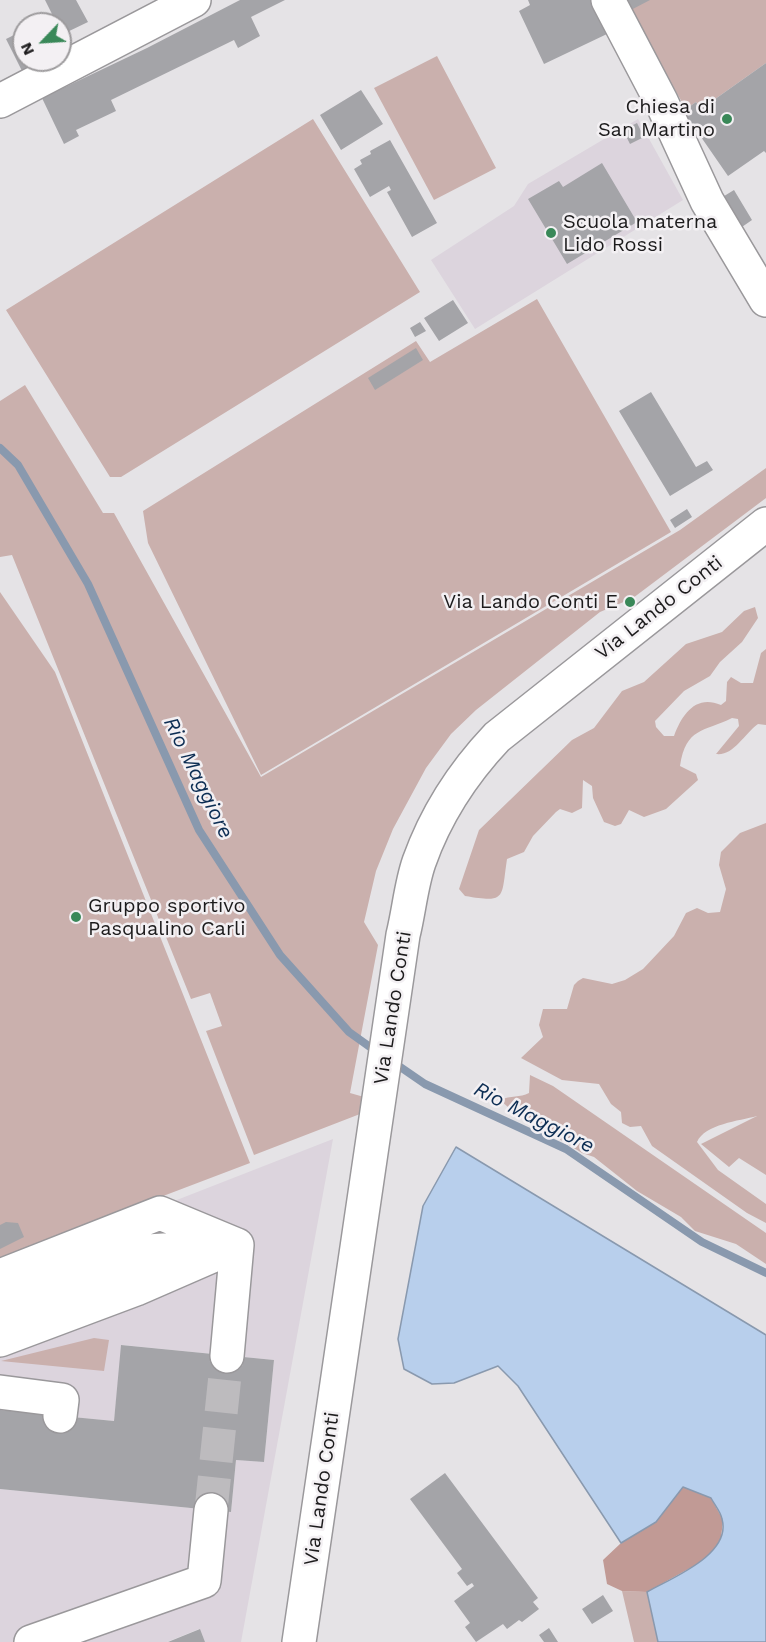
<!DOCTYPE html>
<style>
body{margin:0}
#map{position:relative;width:766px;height:1642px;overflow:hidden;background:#e5e3e6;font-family:"Work Sans",sans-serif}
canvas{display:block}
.north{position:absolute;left:12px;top:12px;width:60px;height:60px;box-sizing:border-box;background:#f3f0f3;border:2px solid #9d9b9d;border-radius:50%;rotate:245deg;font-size:16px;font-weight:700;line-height:24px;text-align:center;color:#1c1b1c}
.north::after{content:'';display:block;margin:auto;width:21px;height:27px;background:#398858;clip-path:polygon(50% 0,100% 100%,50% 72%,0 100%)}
</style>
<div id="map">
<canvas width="766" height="1642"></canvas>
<div class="north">N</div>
</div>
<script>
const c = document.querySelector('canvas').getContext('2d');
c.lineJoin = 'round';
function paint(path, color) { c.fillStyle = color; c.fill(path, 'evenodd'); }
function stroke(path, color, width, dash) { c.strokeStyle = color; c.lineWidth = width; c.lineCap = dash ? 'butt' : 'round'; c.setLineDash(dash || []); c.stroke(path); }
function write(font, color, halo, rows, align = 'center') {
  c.font = font + ' "Work Sans",sans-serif'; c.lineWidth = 5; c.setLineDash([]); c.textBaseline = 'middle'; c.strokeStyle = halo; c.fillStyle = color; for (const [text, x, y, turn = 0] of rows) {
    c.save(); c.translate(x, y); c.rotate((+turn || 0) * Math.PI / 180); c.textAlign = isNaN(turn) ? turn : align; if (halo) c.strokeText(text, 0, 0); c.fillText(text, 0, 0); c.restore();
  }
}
const built = new Path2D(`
 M638,119L683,200L475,329L431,260L514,206L528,184Z
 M333,1139L241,1642H205L199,1629L167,1642H0V1489L231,1512L236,1460L264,1462L274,1360L122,1345L114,1421L0,1410V1269Z`);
const green = new Path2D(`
 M623,0H766V63L701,109L696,102L686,109Z
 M437,56L496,168L434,200L374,88Z
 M313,119L420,292L121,477H110L6,310Z
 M537,299L671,532L261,775L148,543L143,511L416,341L430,362Z
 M25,385L103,513H114L261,777L680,530L766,468V498L633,598L600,612L476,710L451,734L426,768L393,829L376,871L364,922L378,945L350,1093L364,1097L360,1114L254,1155L206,1031L222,1026L210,993L191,999L12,555L0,557V401Z
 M0,592L55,672L250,1163L0,1258Z
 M755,607L758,618L742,642L720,662L710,676L684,691L655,721L656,727L664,736H674C682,714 696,694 721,705L726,701L727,682L731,677L741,683H753L761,653L766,649V725L758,724C743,735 734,756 716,754L739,726L738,719L732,718C704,732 686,727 680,766L696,774L698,780L666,809L644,817L629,810L621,824L615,826L604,822L593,798L592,786L583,780L582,808L572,813L560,809L556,812L533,836L524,852L507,859C501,899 507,903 465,896L459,889L479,830L572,740L594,728L622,691L644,682L686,644L722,632L744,611Z
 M766,823V1175L739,1158L729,1167L701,1144L757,1116C739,1121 705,1124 697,1142L718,1170L766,1204V1223L747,1213L652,1146L641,1126L630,1127L622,1123L621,1112L611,1104L599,1084L562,1080L521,1058L543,1037L539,1025L543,1009H567L574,985L578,981L583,978L612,984L625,980L643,969L674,936L686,913L697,908L708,913L720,912L726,889L719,865L721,852L740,833Z
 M530,1075L553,1086L766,1233V1264L736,1244L695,1231L681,1217L637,1191L594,1157L582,1153L509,1108L500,1100C511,1095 520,1098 529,1093Z
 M94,1338L109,1340L104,1371L1,1361Z
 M622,1591L647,1592L658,1642H634Z`);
const forest = new Path2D(`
 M683,1487L711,1498L723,1520L721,1538L710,1557L647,1592L622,1591L607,1584L603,1560L621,1543L656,1522Z`);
const water = new Path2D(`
 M456,1147L766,1335V1642H658L647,1592C671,1578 732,1555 722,1519C721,1512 714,1504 711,1498L683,1487L656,1522L621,1543L518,1386L498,1366L454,1383L432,1384L404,1369L398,1339L423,1206Z`);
const stream = new Path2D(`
 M0,448L18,465L88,584L199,830L280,955L349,1032L377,1052
 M393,1062L425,1084L566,1149L702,1242L766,1273`);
const building = new Path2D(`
 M45,0H76L88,22L63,34L70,50L60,55V24H36L53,16Z
 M240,0H285L251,17L260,36L238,48L234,40L111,100L116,111L76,130L79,136L64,144L42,98L147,48Z
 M528,0H591L607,34L544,64L519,11L530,5Z
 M624,0H650L629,11Z
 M24,30V60H50L23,73L6,39Z
 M766,63V153L764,151L728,176L683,111L696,102L701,109Z
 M361,90L383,124L341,150L320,115Z
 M637,123L644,137L630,144L623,130Z
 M390,140L437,223L412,237L387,192L391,190L389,186L370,197L354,169L362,164L360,160L371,154L370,151Z
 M602,163L637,222L567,264L528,199L559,181L563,187Z
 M734,190L752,220L739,229L721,198Z
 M453,300L468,323L439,341L424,318Z
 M420,322L426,331L415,337L410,328Z
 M416,348L423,360L375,390L368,378Z
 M651,392L696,467L707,461L713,470L670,496L619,411Z
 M687,509L692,517L675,528L670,520Z
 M6,1222L18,1223L24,1237L0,1249V1225Z
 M121,1345L274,1360L264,1462L236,1460L231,1512L0,1489V1410L114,1421Z
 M445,1473L538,1598L533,1602L539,1609L522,1622L519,1620L507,1629L503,1624L476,1642L465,1627L470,1623L454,1601L474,1586L472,1583L467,1586L457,1573L462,1569L410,1499Z
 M603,1595L613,1611L592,1624L582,1609Z
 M549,1628L558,1642H544L539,1635Z
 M200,1629L205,1642H168Z`);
const minorTunnel = new Path2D(`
 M211,1510L227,1356`);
const minor = new Path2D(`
 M608,0L661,101L707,201L766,300
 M0,101L194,0
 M0,1276L160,1213L237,1245
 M0,1309L148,1251L212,1247
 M0,1340L136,1289L237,1245
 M227,1356L237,1245
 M0,1392L62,1400L60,1416
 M31,1642L204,1581L211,1510
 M299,1642L403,935C409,911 411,885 419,862C436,814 462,774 497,737L766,524`);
const markers = [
 [727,119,6,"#398858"],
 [551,233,6,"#398858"],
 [630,602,6,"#398858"],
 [76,917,6,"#398858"]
];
const poiNames = [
 ["Chiesa di",715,107],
 ["San Martino",715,130],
 ["Scuola materna",563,222,"left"],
 ["Lido Rossi",563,245,"left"],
 ["Via Lando Conti E",618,602],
 ["Gruppo sportivo",88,906,"left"],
 ["Pasqualino Carli",88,929,"left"]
];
const streetNames = [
 ["Via Lando Conti",659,608,-38],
 ["Via Lando Conti",393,1008,-81],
 ["Via Lando Conti",322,1489,-82]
];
const waterNames = [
 ["Rio Maggiore",198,778,64],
 ["Rio Maggiore",534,1118,27]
];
paint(built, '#dcd4dd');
paint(green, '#cab0ad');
paint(forest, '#c19a95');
paint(water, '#b8cfec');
stroke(water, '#8999ae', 1.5);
stroke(stream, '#8999ae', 8);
paint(building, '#a4a4a8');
stroke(minorTunnel, '#bdbbbe', 33, [33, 16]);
stroke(minor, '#9a989b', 36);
stroke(minor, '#fff', 33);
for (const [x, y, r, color] of markers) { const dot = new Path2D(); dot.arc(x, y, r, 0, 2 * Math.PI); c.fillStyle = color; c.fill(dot); stroke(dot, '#f3f0f3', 2); }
write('20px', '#1c1b1c', '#f3f0f3', poiNames, 'right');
write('20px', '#1c1b1c', '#f3f0f3', streetNames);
write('italic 21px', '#0c2d53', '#f3f0f3', waterNames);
</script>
